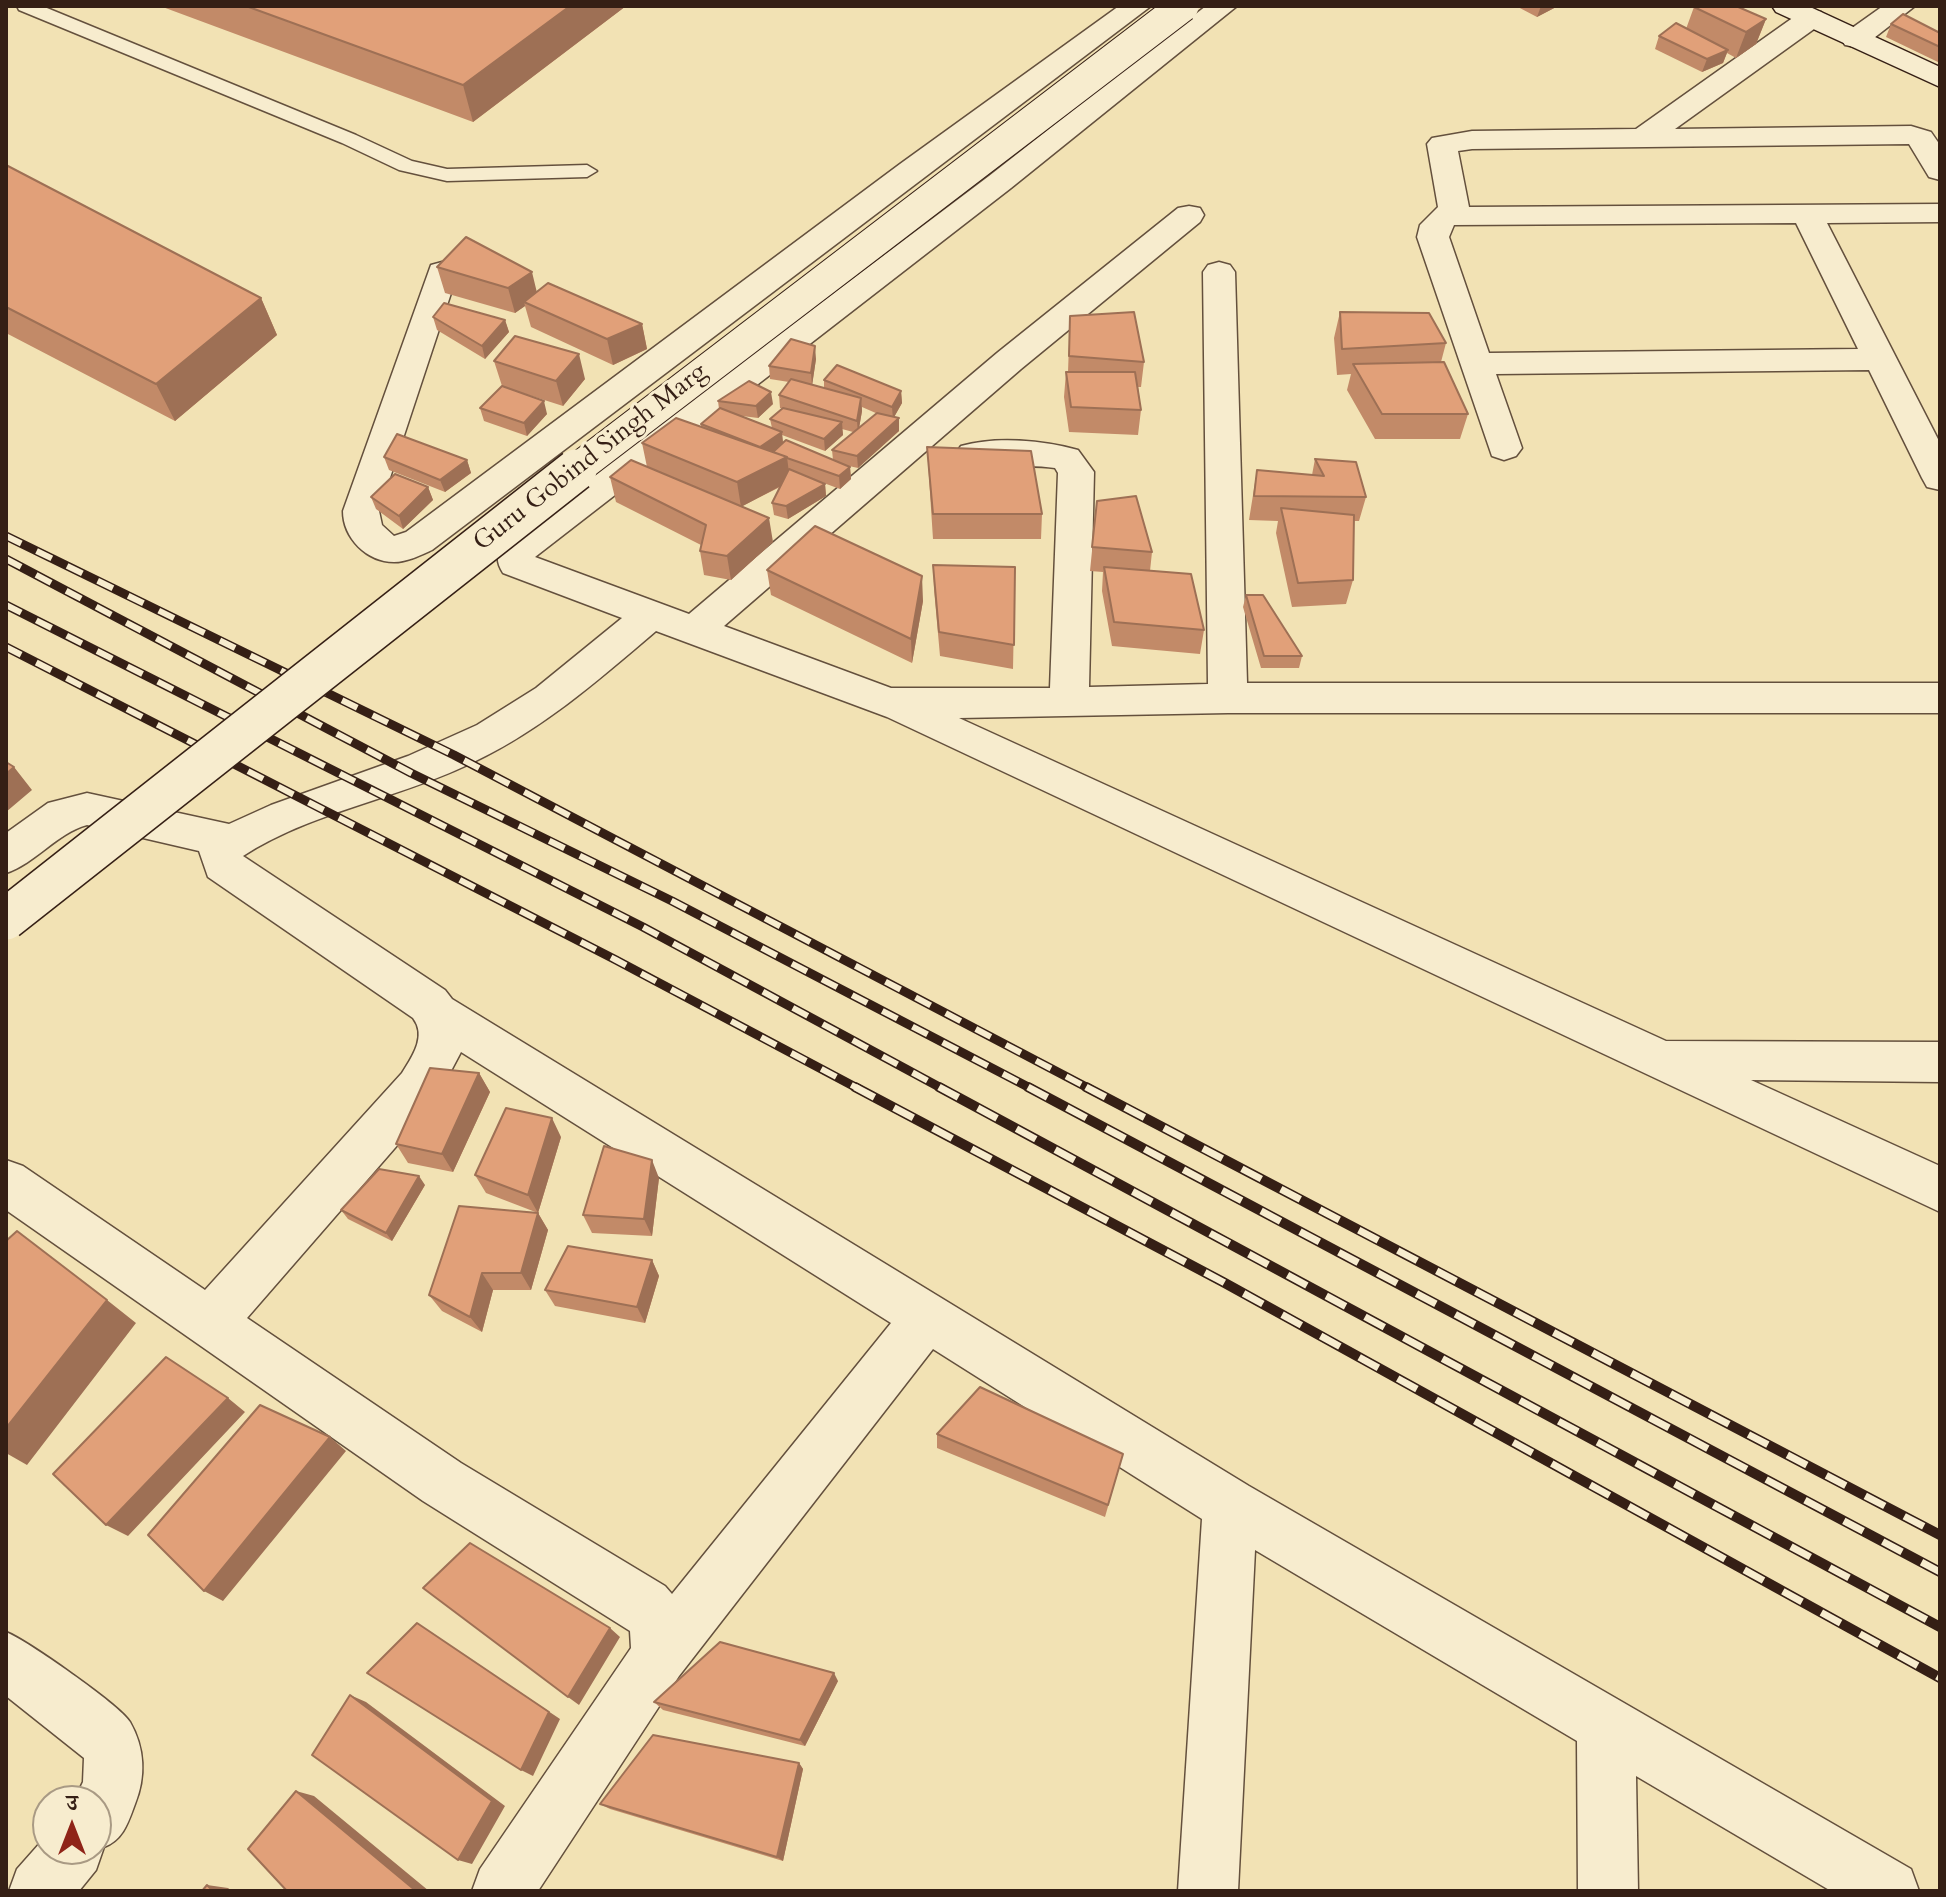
<!DOCTYPE html>
<meta charset="utf-8">
<style>
body{margin:0}
#map{position:relative;width:1946px;height:1897px;overflow:hidden;background:#f2e2b4;font-family:Cardo,"Noto Serif Devanagari",serif}
canvas{display:block}
.frame{position:absolute;inset:0;border:8px solid #351f15;pointer-events:none}
.north{position:absolute;left:32px;top:1785px;width:80px;height:80px;box-sizing:border-box;background:#f7ecce;border:2px solid #a99a84;border-radius:50%;rotate:0deg;font-size:22px;font-weight:700;line-height:32px;text-align:center;color:#351f15}
.north::after{content:'';display:block;margin:auto;width:28px;height:36px;background:#8f2418;clip-path:polygon(50% 0,100% 100%,50% 72%,0 100%)}
</style>
<div id="map">
<canvas width="1946" height="1897"></canvas>
<div class="frame"></div>
<div class="north">उ</div>
</div>
<script>
const c = document.querySelector('canvas').getContext('2d');
c.lineJoin = 'round';
function stroke(path, color, width, dash) { c.strokeStyle = color; c.lineWidth = width; c.lineCap = dash ? 'butt' : 'round'; c.setLineDash(dash || []); c.stroke(path); }
function paint(path, color) { c.fillStyle = color; c.fill(path, 'evenodd'); }
function write(font, color, halo, rows, align = 'center') {
  c.font = font + ' Cardo,serif'; c.lineWidth = 6; c.setLineDash([]); c.textBaseline = 'middle'; c.strokeStyle = halo; c.fillStyle = color; for (const [text, x, y, turn = 0] of rows) {
    c.save(); c.translate(x, y); c.rotate((+turn || 0) * Math.PI / 180); c.textAlign = isNaN(turn) ? turn : align; if (halo) c.strokeText(text, 0, 0); c.fillText(text, 0, 0); c.restore();
  }
}
const lane = new Path2D(`
 M17,6H42L356,135L412,161L447,169L587,165L597,171L587,177L447,181L399,170L342,143L19,10Z`);
const street = new Path2D(`
 M1119,6H1151L432,550C421,555 407,562 394,562C367,562 343,538 343,511L431,265L442,262L453,265L458,272L379,511L382,525L394,536L406,532L900,164Z
 M1206,6H1237L1011,188L535,557L689,614L997,353L1178,208L1189,206L1200,208L1204,215L1200,222L1021,369L724,626L891,688H1050L1058,473L1055,468C1024,463 991,471 961,462L955,454L961,446C996,436 1043,440 1078,450L1094,472L1089,687L1208,684L1203,272L1208,265L1219,262L1230,265L1235,272L1247,683H1940V713H1228L959,718L1666,1041L1940,1042V1082L1751,1080L1940,1166V1212L887,717L656,631C595,683 537,734 463,767C392,800 309,813 243,856L445,990L452,999L1249,1486L1911,1869L1919,1891H1831L1636,1776L1638,1891H1578L1577,1741L1255,1550L1238,1891H1178L1202,1519L933,1349L679,1676L538,1891H472L480,1869L631,1648L630,1631L423,1501L6,1210V1160L23,1166L205,1290L402,1073C412,1057 427,1036 413,1018L208,877L199,851L87,825C57,833 36,863 6,873V833L48,803L87,793L229,824L271,805L408,756L477,725L536,688L622,618L503,573C496,562 496,554 503,543L989,176ZM461,1052L891,1323L672,1594L665,1586L461,1463L247,1318L434,1103Z
 M1883,6H1915L1865,45L1855,47L1845,45L1841,39L1845,33Z
 M1811,10L1821,12L1825,18L1821,24L1675,129L1911,126L1931,132L1940,145V180L1929,177L1909,144L1472,149L1458,151L1469,207L1940,204V222L1827,223L1940,443V490L1927,487L1922,478L1869,370L1496,374L1522,448L1516,456L1504,460L1492,456L1417,237L1420,225L1438,207L1427,144L1432,138L1472,131L1636,129L1801,12ZM1796,223L1858,349L1489,353L1449,237L1454,225Z
 M6,1632C26,1640 120,1705 130,1722C145,1748 146,1777 135,1804C128,1823 123,1840 104,1847L96,1870L79,1891H9L17,1869L48,1834V1849H96V1801H74L83,1782L84,1758L6,1696Z`);
const secondary = new Path2D(`
 M1772,6H1808L1940,67V87L1776,12Z`);
const railFar1 = new Path2D(`
 M6,536L454,755L1090,1089
 M6,559L411,773L672,901L1032,1089
 M6,605L643,927L943,1089
 M6,647L616,960L859,1089`);
const rail = new Path2D(`
 M855,1087L1223,1282L1940,1678
 M939,1087L1940,1627
 M1028,1087L1940,1572
 M1086,1087L1940,1535`);
const secondaryBridgeFar1 = new Path2D(`
 M573,472L1183,6`);
const secondaryBridge = new Path2D(`
 M6,919L576,470`);
const wall = new Path2D(`
 M160,6H626L473,122Z
 M1516,6H1558L1537,17Z
 M1694,7L1766,19L1756,44L1736,58L1727,53L1723,63L1702,72L1655,49L1659,36L1686,29Z
 M1891,24L1940,33V63L1886,37Z
 M6,165L261,298L277,335L175,421L6,333Z
 M437,267L537,292L642,324L647,349L613,365L531,327L525,306L515,313L445,293Z
 M1340,312L1446,343L1441,362L1468,414L1460,439H1375L1347,390L1351,374L1337,375L1334,338Z
 M1070,316L1144,362L1141,387H1138L1141,410L1138,435L1069,432L1064,397L1066,372H1068Z
 M433,317L505,320L509,332L485,359L437,330Z
 M816,359L812,385L824,388V380L901,391L902,403L894,417L899,431L858,468L849,466L850,467L851,479L840,489L821,482L825,484L826,496L788,519L774,515L772,503L780,487L742,506L773,542L731,580L704,575L700,551L701,545L616,502L610,477L647,467L642,443L701,427V424L719,409L718,401L773,404L758,418L742,416L772,428L770,419L782,408H780L779,395L789,382L770,379L769,366ZM862,407L878,414L859,428L862,411ZM842,429L853,432L832,450L833,460L783,442L782,435L825,451L843,435Z
 M494,361L585,379L563,406L513,390L547,414L527,436L484,421L480,408L502,386Z
 M927,447L1042,514L1041,539H933Z
 M384,457L467,460L471,473L445,492L389,470Z
 M1315,459L1366,497L1359,521H1354L1353,580L1346,604L1292,607L1276,533L1278,521L1249,520L1257,470L1312,475Z
 M428,487L433,500L403,529L376,509L371,497Z
 M1097,501L1152,552L1150,571L1204,630L1200,654L1112,646L1102,591L1103,572L1090,571Z
 M933,565L1015,567L1013,669L940,656L934,589Z
 M767,570L923,601L912,663L771,595Z
 M1246,595L1302,656L1299,668H1261L1243,607Z
 M479,1073L490,1092L453,1172L408,1163L396,1144Z
 M561,1137L538,1213L548,1230L531,1290H493L482,1332L442,1311L429,1295L538,1213L486,1193L475,1175Z
 M659,1178L652,1236L592,1233L583,1215Z
 M425,1185L392,1241L348,1219L341,1210Z
 M652,1260L659,1276L645,1323L555,1306L545,1290Z
 M937,1434L1123,1454L1105,1517L937,1448Z
 M838,1681L805,1746L663,1710L654,1702Z
 M799,1763L803,1769L783,1861L610,1809L600,1804Z`);
const shadedWall = new Path2D(`
 M570,6H626L473,122L463,85Z
 M1541,6H1558L1537,17Z
 M1766,19L1756,44L1736,58L1746,32Z
 M1728,50L1723,63L1702,72L1707,59Z
 M532,272L538,297L524,302L525,306L515,313L508,288Z
 M261,298L277,335L175,421L156,384Z
 M505,320L509,332L485,359L482,346Z
 M642,324L647,349L613,365L607,339Z
 M815,346L816,359L812,386L811,373Z
 M579,354L585,379L563,406L556,381Z
 M901,391L902,403L893,419L892,407Z
 M771,392L773,404L758,418L756,406Z
 M861,398L862,411L858,434L857,421Z
 M544,401L547,414L527,436L524,423Z
 M899,418V431L858,468L857,456Z
 M842,422L843,435L825,451L824,439Z
 M782,432L783,444L760,461L759,448Z
 M787,457L790,481L741,507L737,482Z
 M467,460L471,473L445,492L440,480Z
 M850,467L851,479L840,489L839,476Z
 M825,484L826,496L788,519L786,506Z
 M428,487L433,500L403,529L399,516Z
 M769,518L773,542L731,580L727,556Z
 M922,576L923,601L912,663L911,639Z
 M14,767L32,790L6,812V774Z
 M479,1073L490,1092L453,1172L442,1154Z
 M552,1118L561,1137L538,1213L528,1195Z
 M652,1160L659,1178L652,1236L644,1219Z
 M419,1176L425,1185L392,1241L386,1233Z
 M538,1213L548,1230L531,1290L521,1273Z
 M652,1260L659,1276L645,1323L637,1307Z
 M482,1273L493,1290L482,1332L470,1317Z
 M107,1300L136,1323L27,1465L6,1453V1428Z
 M228,1398L245,1412L128,1536L106,1525Z
 M330,1437L346,1451L223,1601L204,1591Z
 M417,1623L560,1719L533,1776L521,1770Z
 M610,1628L620,1637L579,1705L568,1697Z
 M834,1673L838,1681L805,1746L800,1740Z
 M350,1695L366,1702L505,1806L472,1864L458,1860Z
 M799,1763L803,1769L783,1861L777,1857Z
 M296,1791L314,1796L429,1891H416Z
 M207,1885L228,1888L232,1891H213Z`);
const building = new Path2D(`
 M246,6H570L463,85Z
 M1696,6H1736L1766,19L1746,32L1694,7Z
 M1903,14L1940,33V47L1891,24Z
 M1676,23L1728,50L1707,59L1659,36Z
 M6,165L261,298L156,384L6,307Z
 M466,237L532,272L508,288L437,267Z
 M548,283L642,324L607,339L524,302Z
 M444,303L505,320L482,346L433,317Z
 M1134,312L1144,362L1069,356L1070,316Z
 M1340,312L1429,313L1446,343L1342,349Z
 M515,336L579,354L556,381L494,361Z
 M791,339L815,346L811,373L769,366Z
 M1444,362L1468,414H1382L1353,364Z
 M837,365L901,391L892,407L824,380Z
 M1066,372H1135L1141,410L1071,407Z
 M791,379L861,398L857,421L779,395Z
 M749,381L771,392L756,406L718,401Z
 M502,386L544,401L524,423L480,408Z
 M720,408L782,432L760,447L701,424Z
 M783,408L842,422L824,439L770,419Z
 M877,413L899,418L857,456L832,450Z
 M676,418L787,457L737,482L642,443Z
 M397,434L467,460L440,480L384,457Z
 M786,440L850,467L839,476L787,458V457L773,452Z
 M927,447L1031,451L1042,514H933Z
 M1315,459L1356,462L1366,497L1254,496L1257,470L1324,476Z
 M631,460L769,518L727,556L700,551L706,525L610,477Z
 M789,469L825,484L786,506L772,503Z
 M395,474L428,487L399,516L371,497Z
 M1136,496L1152,552L1092,547L1097,501Z
 M1281,508L1354,515L1353,580L1298,583Z
 M815,526L922,576L911,639L767,570Z
 M933,565L1015,567L1014,645L939,632Z
 M1104,567L1191,574L1204,630L1114,622Z
 M1246,595H1263L1302,656H1264Z
 M6,762L14,767L6,774Z
 M430,1068L479,1073L442,1154L396,1144Z
 M506,1108L552,1118L528,1195L475,1175Z
 M604,1146L652,1160L644,1219L583,1215Z
 M379,1169L419,1176L386,1233L341,1210Z
 M459,1206L538,1213L521,1273H482L470,1317L429,1295Z
 M17,1231L107,1300L6,1428V1241Z
 M568,1246L652,1260L637,1307L545,1290Z
 M166,1357L228,1398L106,1525L53,1474Z
 M980,1387L1123,1454L1108,1505L937,1434Z
 M260,1405L330,1437L204,1591L148,1535Z
 M470,1543L610,1628L568,1697L423,1588Z
 M417,1623L549,1712L521,1770L367,1673Z
 M720,1642L834,1673L800,1740L654,1702Z
 M350,1695L492,1801L458,1860L312,1755Z
 M653,1735L799,1763L777,1857L600,1804Z
 M296,1791L416,1891H287L248,1849Z
 M207,1885L213,1891H202Z`);
const streetNames = [
 ["Guru Gobind Singh Marg",591,458,-38]
];
stroke(lane, '#64503d', 3);
stroke(street, '#64503d', 3);
stroke(secondary, '#351f15', 3);
paint(lane, '#f7ecce');
paint(street, '#f7ecce');
paint(secondary, '#f7ecce');
stroke(railFar1, '#351f15', 9);
stroke(rail, '#351f15', 10);
stroke(railFar1, '#f7ecce', 6, [17]);
stroke(rail, '#f7ecce', 7, [22]);
stroke(secondaryBridgeFar1, '#351f15', 33, []);
stroke(secondaryBridge, '#351f15', 44, []);
stroke(secondaryBridgeFar1, '#f7ecce', 31);
stroke(secondaryBridge, '#f7ecce', 41);
paint(wall, '#c28a68');
paint(shadedWall, '#9e7055');
paint(building, '#e1a079');
stroke(building, '#9e7055', 2);
write('26px', '#351f15', '#f7ecce', streetNames);
</script>
